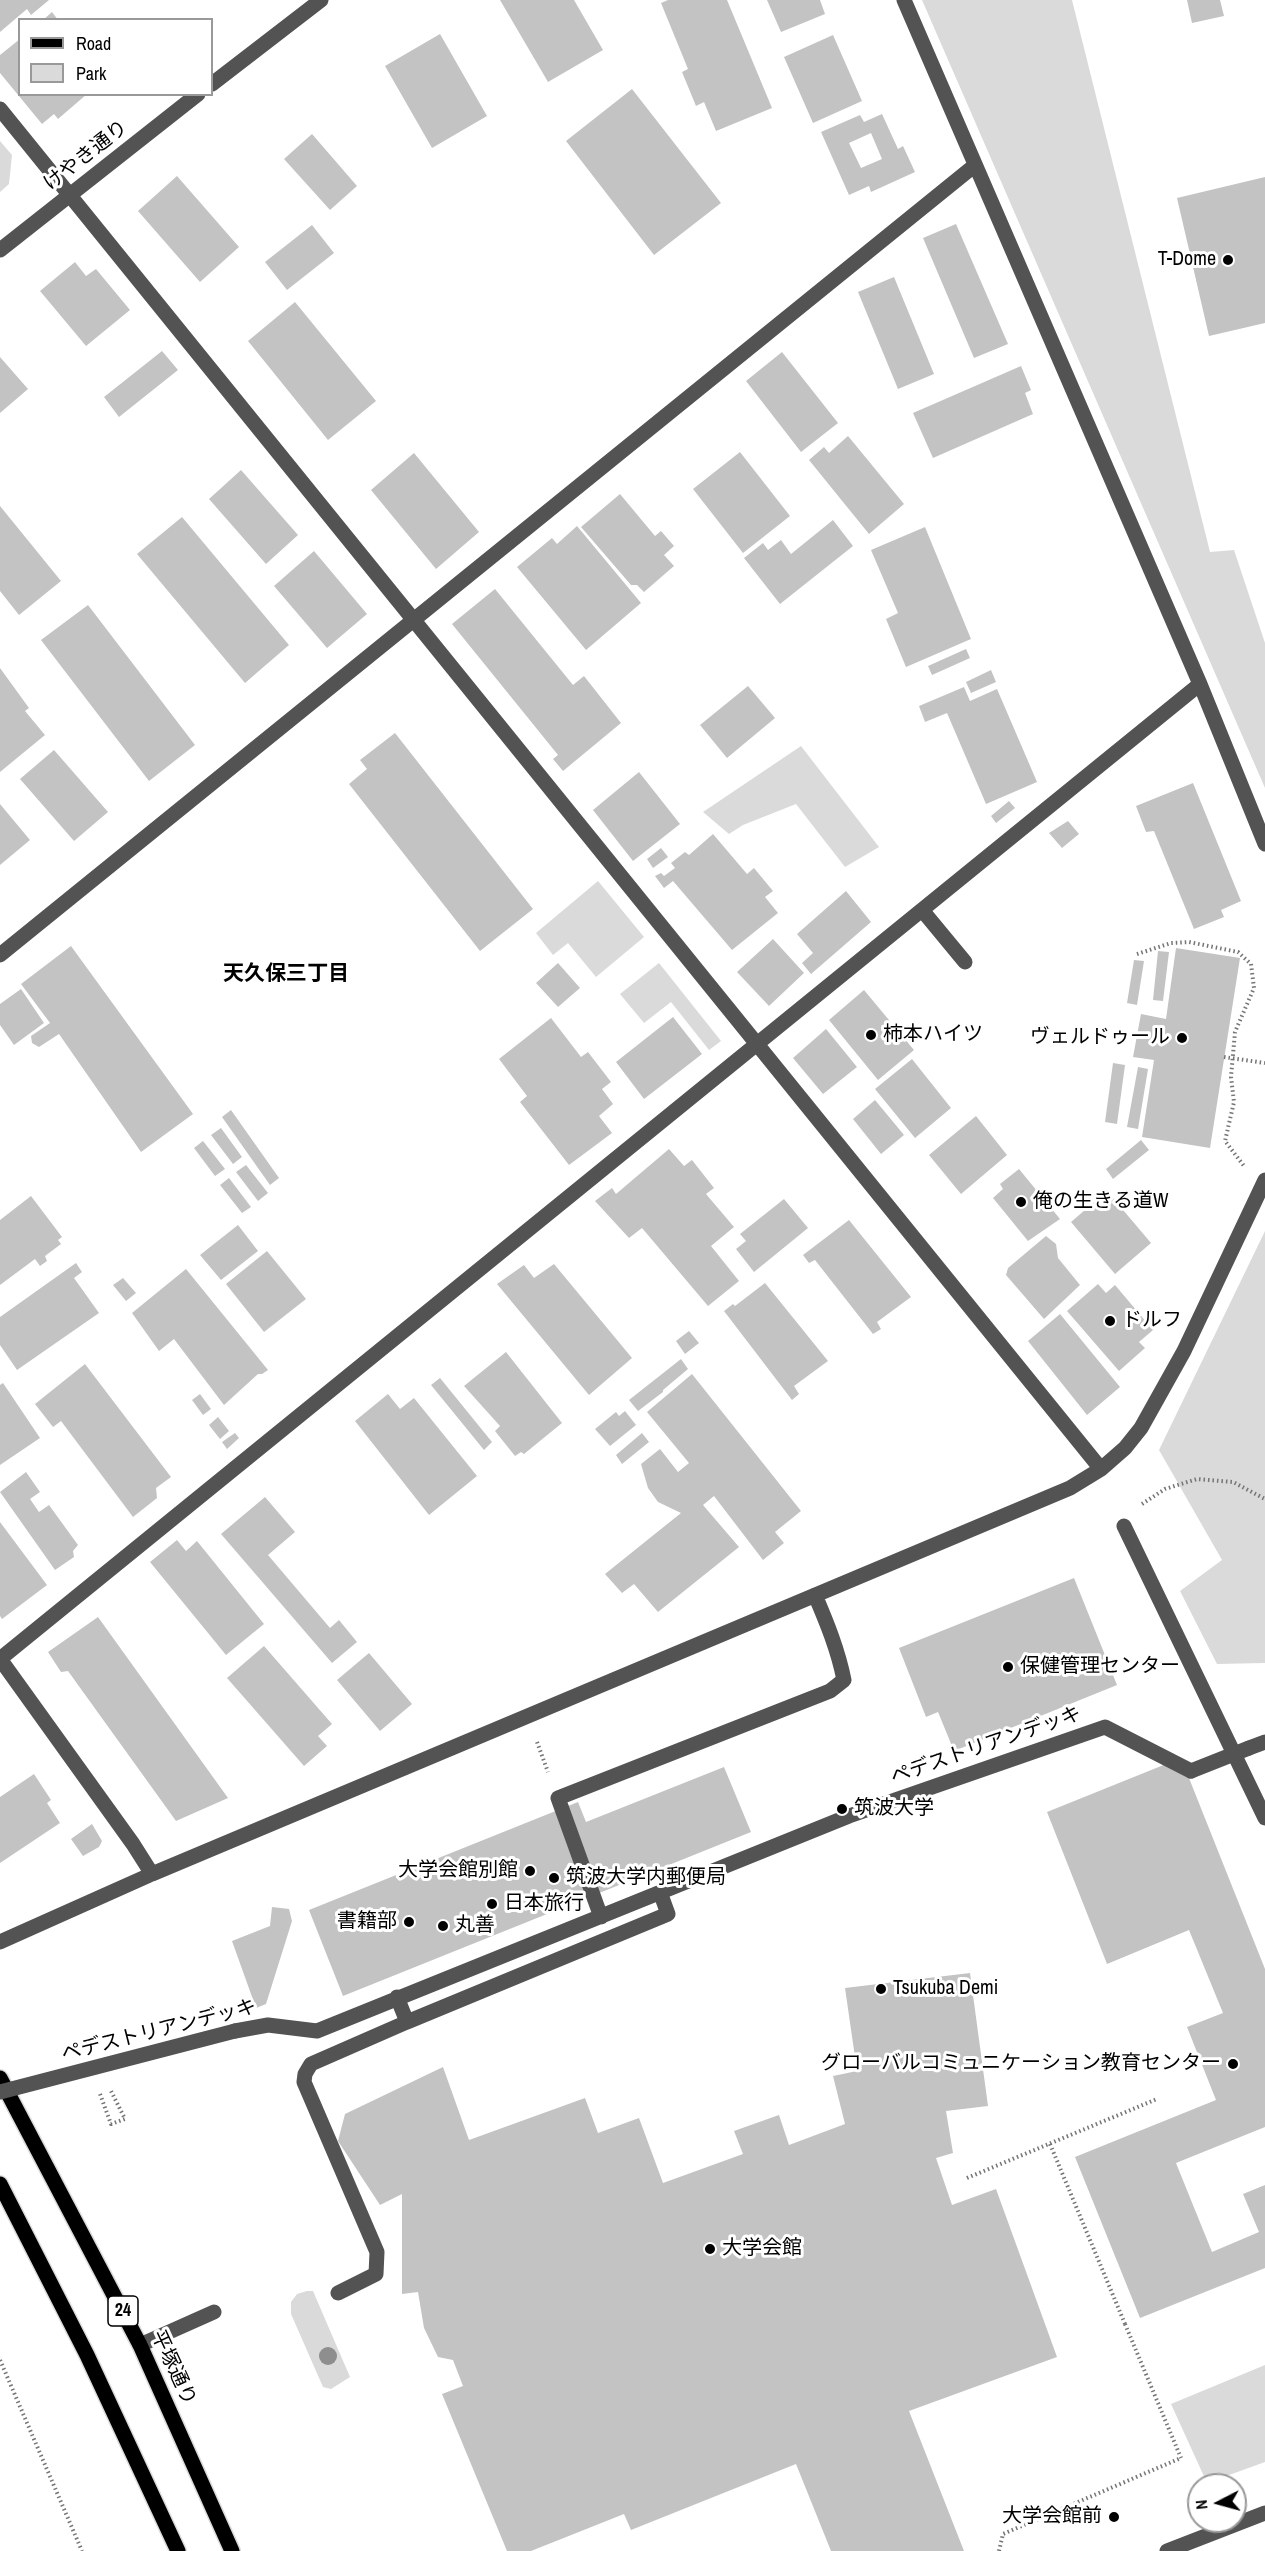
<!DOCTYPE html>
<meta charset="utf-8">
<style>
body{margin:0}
#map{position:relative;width:1265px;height:2551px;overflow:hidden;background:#fff;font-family:"Archivo Narrow",sans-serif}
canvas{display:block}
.legend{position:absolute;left:18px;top:18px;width:195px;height:78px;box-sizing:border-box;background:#fff;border:2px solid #999;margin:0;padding:8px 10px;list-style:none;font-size:18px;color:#000}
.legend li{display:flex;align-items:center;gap:12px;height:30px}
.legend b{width:30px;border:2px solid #999}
.north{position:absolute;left:1187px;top:2473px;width:60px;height:60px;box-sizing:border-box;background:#fff;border:2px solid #999;border-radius:50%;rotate:264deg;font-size:16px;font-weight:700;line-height:24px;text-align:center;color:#000}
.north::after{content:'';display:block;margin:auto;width:21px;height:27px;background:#000;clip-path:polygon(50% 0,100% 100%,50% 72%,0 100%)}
</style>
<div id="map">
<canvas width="1265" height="2551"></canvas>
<ul class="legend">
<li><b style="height:8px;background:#000"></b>Road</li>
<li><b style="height:16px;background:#dadada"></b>Park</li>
</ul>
<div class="north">N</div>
</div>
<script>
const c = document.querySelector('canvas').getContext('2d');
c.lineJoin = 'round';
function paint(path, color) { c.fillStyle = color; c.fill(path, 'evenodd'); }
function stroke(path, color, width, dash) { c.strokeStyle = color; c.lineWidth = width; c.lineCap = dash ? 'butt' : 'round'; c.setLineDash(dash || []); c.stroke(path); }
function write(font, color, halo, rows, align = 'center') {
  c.font = font + ' "Archivo Narrow","Noto Sans JP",sans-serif'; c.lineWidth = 6; c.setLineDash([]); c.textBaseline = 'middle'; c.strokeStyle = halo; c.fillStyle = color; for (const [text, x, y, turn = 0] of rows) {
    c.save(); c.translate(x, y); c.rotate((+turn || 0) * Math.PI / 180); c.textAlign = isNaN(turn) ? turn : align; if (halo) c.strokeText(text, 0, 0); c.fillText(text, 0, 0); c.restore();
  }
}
const green = new Path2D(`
 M922,0H1072L1210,552L1234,550L1265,643V788Z
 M0,141L12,155L9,184L0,192Z
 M801,746L879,847L845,867L796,804L743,825L729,834L703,812Z
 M598,881L644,937L596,977L568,943L553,955L536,933Z
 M659,963L721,1041L709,1050L671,1002L644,1023L620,994Z
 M1265,1231V1663L1217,1664L1180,1591L1222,1560L1159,1450Z
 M307,2291H313L350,2377L331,2389L323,2387L291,2314V2302L297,2294Z
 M1265,2365V2462L1207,2483L1171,2404Z`);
const building = new Path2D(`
 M0,0H49L31,15L27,9L0,32Z
 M500,0H574L603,50L548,82Z
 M668,0H727L772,108L716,131L704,102L696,106L682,72L688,69L661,3Z
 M767,0H820L825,14L781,32Z
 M1187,0H1220L1224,16L1192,23Z
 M52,12L58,20H43Z
 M440,34L487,116L432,148L385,66Z
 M833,35L862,101L813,123L784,57Z
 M20,39V94H87L58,119L54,114L42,124L0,73V55Z
 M632,89L721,203L654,255L566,141Z
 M882,114L898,149L903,146L915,172L871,192L869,186L849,195L821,132L860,115L864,122ZM871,133L882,159L861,168L849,143Z
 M312,134L357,186L330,210L284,159Z
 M177,176L239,247L200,282L138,211Z
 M1265,177V323L1209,336L1177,198Z
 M956,224L1008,344L974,358L923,238Z
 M312,225L334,253L287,290L265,262Z
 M75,262L86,276L96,269L130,310L86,346L40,291Z
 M894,277L934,374L898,389L858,292Z
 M295,302L376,401L328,440L248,341Z
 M162,351L178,370L119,417L104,397Z
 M782,352L838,423L801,452L746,381Z
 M0,357L28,389L0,413Z
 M1021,366L1031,390L1025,393L1033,414L933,458L913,413Z
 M848,436L904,504L869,534L809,460L824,447L829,453Z
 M740,452L790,516L743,553L693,489Z
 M414,453L479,532L436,569L371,490Z
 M241,470L298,535L266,564L209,499Z
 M620,494L655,536L661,531L674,546L664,555L674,566L644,592L637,585H631L581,527Z
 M0,506L61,581L19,615L0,591Z
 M182,517L289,645L245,683L137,554Z
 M833,520L853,546L780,604L744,558L763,543L768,550L781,540L791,554Z
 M577,526L641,603L586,650L517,567L552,538L557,544Z
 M925,527L971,639L906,667L886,619L898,613L871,550Z
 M314,551L367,614L327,648L274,586Z
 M495,589L573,685L584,676L621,723L563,771L553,759L558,755L452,624Z
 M88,605L195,745L149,781L41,640Z
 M966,649L970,658L932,675L928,666Z
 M0,668L29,708L25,711L45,735L0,772Z
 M991,670L996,682L971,693L966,682Z
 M748,686L775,718L727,758L700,725Z
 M964,687L970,701L997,689L1037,782L986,804L947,713L925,722L919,706Z
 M395,733L533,909L480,951L349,784L367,769L360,760Z
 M54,750L108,812L74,841L20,779Z
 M639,772L680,824L633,861L593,810Z
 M1193,783L1241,901L1221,910L1224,917L1194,929L1154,831L1146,832L1136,806Z
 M1009,801L1015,808L996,823L991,816Z
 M0,804L30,840L0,865Z
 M1068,821L1079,834L1062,848L1049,833Z
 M713,834L747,874L754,868L773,891L765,897L778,913L732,950L673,881L664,888L655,876L661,873L664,876L675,868L671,863L685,852L689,855Z
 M661,848L668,857L653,868L647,859Z
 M846,891L871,922L811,974L802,963L813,953L797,934Z
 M773,939L804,973L769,1006L737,972Z
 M71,946L193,1114L141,1152L59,1034L39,1047L32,1043L31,1036L50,1023L21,984Z
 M1176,948L1240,958L1210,1148L1142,1137L1154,1060L1133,1057L1141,1014L1166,1019Z
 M1158,951L1169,952L1163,1001L1153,1000Z
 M1134,960L1144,961L1137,1005L1127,1003Z
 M558,963L580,988L558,1007L536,983Z
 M21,989L44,1023L14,1045L0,1025V1004Z
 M864,990L914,1050L878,1080L829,1020Z
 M673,1017L702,1054L644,1099L616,1062Z
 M551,1018L581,1057L588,1052L611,1082L602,1089L613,1104L599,1116L612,1133L569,1165L520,1102L527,1096L499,1059Z
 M826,1029L857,1067L823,1094L793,1058Z
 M912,1059L951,1108L915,1138L875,1089Z
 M1113,1063L1125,1065L1117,1124L1105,1122Z
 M1138,1067L1148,1069L1138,1129L1127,1127Z
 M875,1100L904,1135L881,1154L853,1119Z
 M231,1110L279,1178L270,1185L222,1117Z
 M976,1116L1007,1155L961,1194L929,1155Z
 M221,1128L242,1157L233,1164L211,1135Z
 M1141,1140L1149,1150L1113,1179L1106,1169Z
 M203,1141L225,1169L215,1176L194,1148Z
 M669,1149L684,1166L692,1160L714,1188L706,1194L734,1227L711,1246L739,1281L708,1306L642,1228L629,1238L595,1201L612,1188L616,1194Z
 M246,1165L268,1193L258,1201L236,1172Z
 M1019,1169L1060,1219L1028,1241L993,1198L1003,1189L1000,1184Z
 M229,1178L251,1207L242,1213L220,1185Z
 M1107,1191L1151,1243L1115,1274L1071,1222Z
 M31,1196L62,1237L58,1240L61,1244L45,1256L47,1261L40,1266L35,1259L0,1285V1220Z
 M784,1199L808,1228L754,1272L736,1249L746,1241L740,1234Z
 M849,1220L911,1297L877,1322L881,1329L873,1334L815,1260L809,1263L803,1255Z
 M238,1225L258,1251L221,1280L200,1255Z
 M1046,1236L1056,1244L1058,1258L1080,1285L1044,1319L1006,1275L1008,1268Z
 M267,1251L306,1299L264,1332L226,1284Z
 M76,1263L82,1272L74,1278L99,1313L17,1370L0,1345V1317Z
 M554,1264L632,1358L589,1395L497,1284L524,1265L534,1278Z
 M186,1269L268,1370L262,1374H258L224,1405L174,1339L159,1351L132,1313Z
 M123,1278L136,1293L126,1301L113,1285Z
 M765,1283L828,1361L794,1386L799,1394L792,1400L724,1311L733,1304L735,1306Z
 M1098,1284L1106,1293L1115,1285L1153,1330L1139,1342L1145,1348L1119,1371L1067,1311Z
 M1060,1314L1120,1387L1087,1415L1028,1341Z
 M689,1331L699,1343L685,1354L676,1341Z
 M506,1352L562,1423L524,1454L521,1452L515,1456L495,1431L500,1426L464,1386Z
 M681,1359L688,1369L663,1390V1392L638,1411L629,1400Z
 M85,1364L171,1477L156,1488L157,1498L133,1517L61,1421L53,1427L35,1404Z
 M692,1374L801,1511L775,1532L784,1543L763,1560L714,1496L703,1505L739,1547L658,1612L634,1584L622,1593L605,1574L681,1513L658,1502L648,1488L641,1464L660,1449L678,1472L689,1463L647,1412Z
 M440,1378L492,1442L484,1450L431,1385Z
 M3,1383L40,1438L0,1465V1385Z
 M200,1394L211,1409L203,1415L192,1400Z
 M388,1394L400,1409L414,1398L477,1476L429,1515L355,1421Z
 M625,1411L636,1425L610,1446L595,1429L616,1412L619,1416Z
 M218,1417L229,1431L220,1439L209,1425Z
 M235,1433L239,1438L227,1449L222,1442Z
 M642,1433L649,1442L622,1464L616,1455Z
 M26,1472L40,1492L30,1499L39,1512L49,1505L78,1545L73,1551L74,1557L55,1570L0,1492Z
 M265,1497L295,1532L268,1555L330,1628L339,1620L357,1642L332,1663L221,1534Z
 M0,1522L47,1585L2,1619L0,1616Z
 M177,1540L186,1551L197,1541L264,1624L226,1655L150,1562Z
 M1074,1578L1117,1685L954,1751L938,1712L926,1717L899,1648Z
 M98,1617L228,1798L176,1821L68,1671L61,1672L48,1652Z
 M264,1646L332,1724L318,1736L327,1746L304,1766L227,1678Z
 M369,1653L412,1704L380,1731L337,1680Z
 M1181,1758L1265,1969V2127L1176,2163L1212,2252L1259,2232L1243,2194L1265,2185V2268L1140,2318L1075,2157L1216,2100L1187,2027L1223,2013L1189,1930L1107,1964L1047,1812Z
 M724,1767L751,1832L343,1996L309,1910L578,1802L586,1822Z
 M34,1774L51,1800L47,1803L60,1823L0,1863V1797Z
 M92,1824L102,1841L99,1847L83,1856L71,1839Z
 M272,1907L289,1909L292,1921L266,2004L256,2008L232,1941L270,1926Z
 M970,1973L988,2106L946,2111L953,2153L936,2158L952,2205L996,2189L1057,2357L909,2411L964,2551H831L796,2464L631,2530L624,2514L531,2551H507L442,2394L463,2386L453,2360L438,2357L424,2328L418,2292L402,2294V2194L380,2205L338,2141L345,2114L443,2067L469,2140L585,2098L598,2133L639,2118L663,2183L743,2154L734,2131L779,2115L789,2145L845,2124L833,2076L857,2071L845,1988Z`);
const path = new Path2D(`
 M1137,954L1171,943L1189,942L1238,952L1251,964L1254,988L1235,1032L1231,1077L1234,1102L1225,1141L1244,1166
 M1224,1057L1265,1063
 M1142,1504L1165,1489L1197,1479L1233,1482L1265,1499
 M537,1742L548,1772
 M100,2094L111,2124L125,2119L111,2091
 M1050,2144L1125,2324
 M967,2178L1157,2099
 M0,2360L82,2551
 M999,2551L1003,2534L1181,2458`);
const minor = new Path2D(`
 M904,0L1200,684L1265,844
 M212,84L321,0
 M0,109L1101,1469
 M0,250L198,94
 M922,910L965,962
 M0,955L974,166
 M1124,1526L1265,1818
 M0,1659L1200,684
 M0,1659L133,1844L152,1874
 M1249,1748L1265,1742
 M601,1917L558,1798L830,1691L844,1680C838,1650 827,1623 815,1595
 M0,1942L152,1874L1070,1488L1101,1469L1125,1448L1141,1428L1184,1351L1265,1180
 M407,2022L668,1914L660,1892
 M235,2031L268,2025L317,2031L849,1816L1105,1727L1191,1771
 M338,2293L376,2274L377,2252L304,2082L305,2074L311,2064L407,2022L397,1997
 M140,2345L214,2312
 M1167,2551L1265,2513`);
const major = new Path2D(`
 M0,2078L140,2345L232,2551
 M0,2184L87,2355L178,2551`);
const pathBridge = new Path2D(`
 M1125,2324L1181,2458`);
const minorBridge = new Path2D(`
 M1191,1771L1249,1748
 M0,2092L235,2031`);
const trees = [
 [328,2356]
];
const markers = [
 [1228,260,6,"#000"],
 [871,1035,6,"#000"],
 [1182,1038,6,"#000"],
 [1021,1202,6,"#000"],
 [1110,1321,6,"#000"],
 [1008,1667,6,"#000"],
 [842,1809,6,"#000"],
 [530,1871,6,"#000"],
 [554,1878,6,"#000"],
 [492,1904,6,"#000"],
 [409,1922,6,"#000"],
 [443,1926,6,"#000"],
 [881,1989,6,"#000"],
 [1233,2064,6,"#000"],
 [710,2249,6,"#000"],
 [1114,2517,6,"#000"]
];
const shields = [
 [123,2311,30]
];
const shieldNames = [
 ["24",123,2311]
];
const streetNames = [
 ["けやき通り",86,156,-38],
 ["ペデストリアンデッキ",986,1746,-19],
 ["ペデストリアンデッキ",159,2031,-14],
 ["平塚通り",173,2368,65]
];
const poiNames = [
 ["T-Dome",1216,260,"right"],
 ["柿本ハイツ",883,1035],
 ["ヴェルドゥール",1170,1038,"right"],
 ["俺の生きる道W",1033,1202],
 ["ドルフ",1122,1321],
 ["保健管理センター",1020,1667],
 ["筑波大学",854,1809],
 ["大学会館別館",518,1871,"right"],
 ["筑波大学内郵便局",566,1878],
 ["日本旅行",504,1904],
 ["書籍部",397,1922,"right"],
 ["丸善",455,1926],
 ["Tsukuba Demi",893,1989],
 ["グローバルコミュニケーション教育センター",1221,2064,"right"],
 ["大学会館",722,2249],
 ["大学会館前",1102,2517,"right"]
];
const neighbourhoodNames = [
 ["天久保三丁目",286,974]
];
paint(green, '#dadada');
paint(building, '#c3c3c3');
stroke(major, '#dbdbdb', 18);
stroke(path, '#757575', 4, [1.5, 3]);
stroke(minor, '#535353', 15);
stroke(major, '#000', 15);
stroke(pathBridge, '#757575', 4, [1.5, 3]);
stroke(minorBridge, '#535353', 15);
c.fillStyle = '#8e8e8e';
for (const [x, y] of trees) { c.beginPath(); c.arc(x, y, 9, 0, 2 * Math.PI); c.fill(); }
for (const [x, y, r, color] of markers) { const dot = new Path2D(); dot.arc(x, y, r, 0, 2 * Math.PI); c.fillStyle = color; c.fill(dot); stroke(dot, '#fff', 2); }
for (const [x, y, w] of shields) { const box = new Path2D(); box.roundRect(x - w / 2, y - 15, w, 30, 4.5); c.fillStyle = '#fff'; c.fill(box); stroke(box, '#000', 1.5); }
write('bold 18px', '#000', null, shieldNames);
write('20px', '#000', '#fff', streetNames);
write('20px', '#000', '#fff', poiNames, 'left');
write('bold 21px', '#000', '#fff', neighbourhoodNames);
</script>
